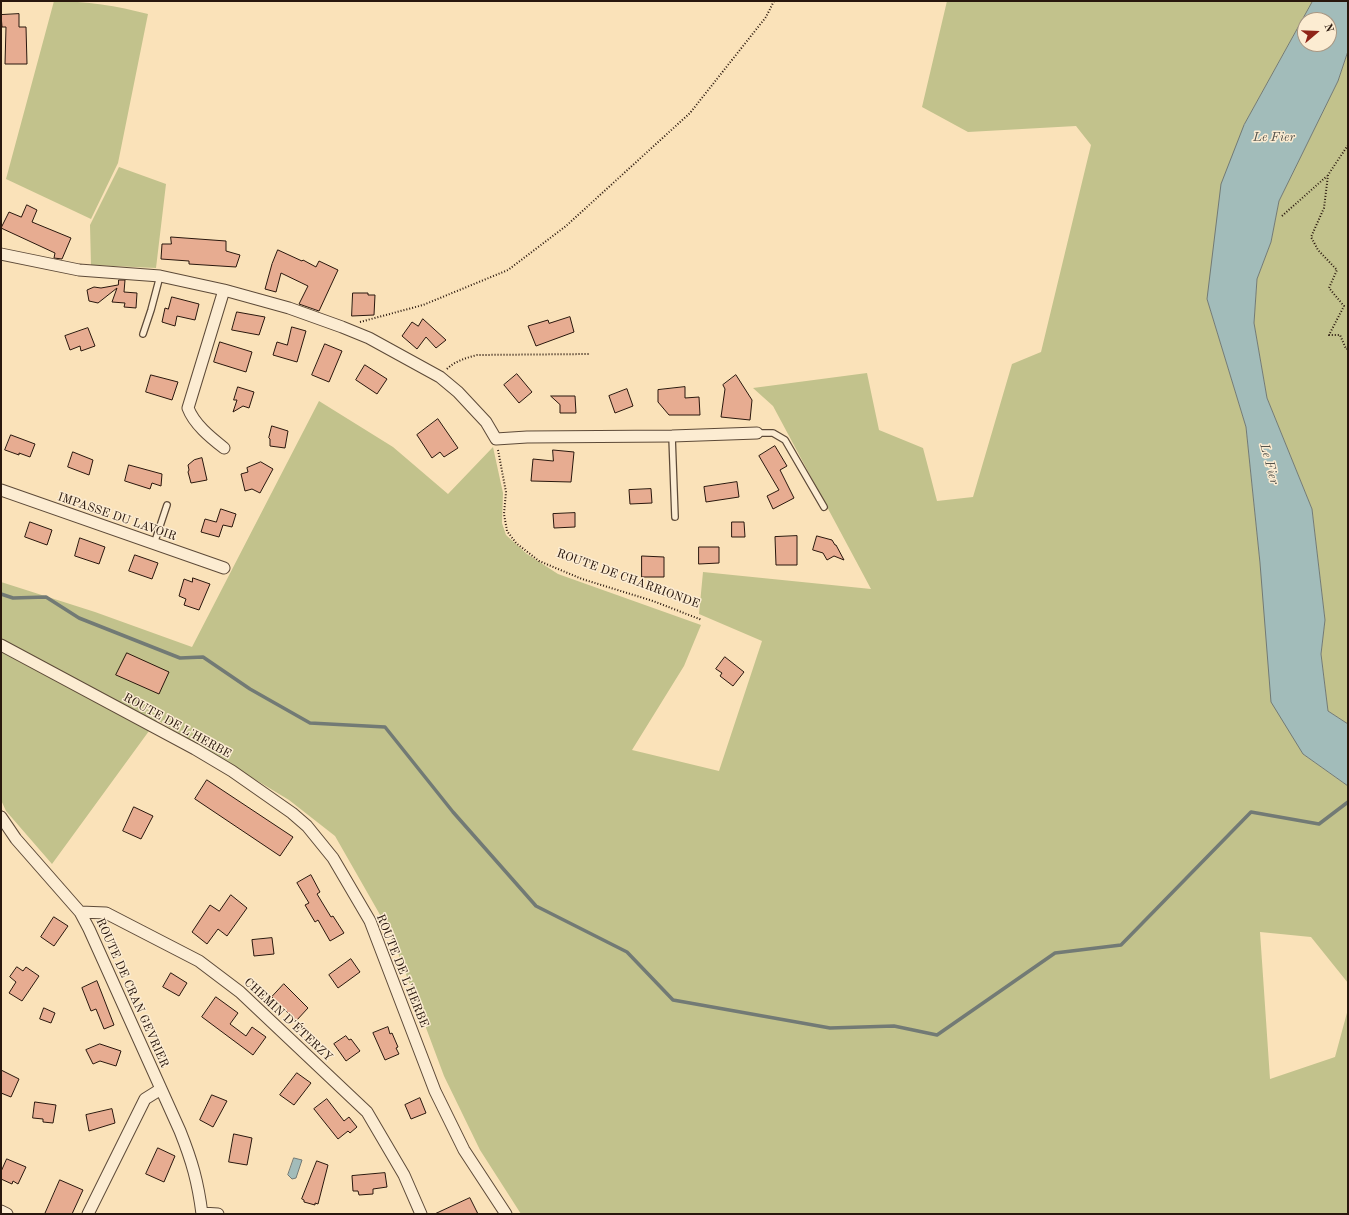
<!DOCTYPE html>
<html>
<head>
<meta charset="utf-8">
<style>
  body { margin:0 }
  #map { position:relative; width:1349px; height:1215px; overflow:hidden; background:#fae2b9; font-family:"Old Standard TT",serif }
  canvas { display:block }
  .frame { position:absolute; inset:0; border:2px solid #29170d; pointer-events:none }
  .north { position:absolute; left:1297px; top:12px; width:40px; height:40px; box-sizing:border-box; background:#fcecd2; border:1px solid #a89783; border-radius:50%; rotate:71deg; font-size:11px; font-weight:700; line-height:16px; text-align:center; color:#29170d }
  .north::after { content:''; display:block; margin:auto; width:14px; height:18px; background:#8f2418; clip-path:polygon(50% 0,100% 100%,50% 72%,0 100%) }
</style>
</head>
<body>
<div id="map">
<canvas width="1349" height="1215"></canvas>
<div class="frame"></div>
<div class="north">N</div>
</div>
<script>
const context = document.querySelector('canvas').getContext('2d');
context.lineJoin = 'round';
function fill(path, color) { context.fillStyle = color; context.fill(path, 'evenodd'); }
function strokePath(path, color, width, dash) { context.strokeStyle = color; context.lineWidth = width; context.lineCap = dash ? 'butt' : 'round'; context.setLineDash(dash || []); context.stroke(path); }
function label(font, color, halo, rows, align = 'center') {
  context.font = font + ' "Old Standard TT",serif'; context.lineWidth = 3; context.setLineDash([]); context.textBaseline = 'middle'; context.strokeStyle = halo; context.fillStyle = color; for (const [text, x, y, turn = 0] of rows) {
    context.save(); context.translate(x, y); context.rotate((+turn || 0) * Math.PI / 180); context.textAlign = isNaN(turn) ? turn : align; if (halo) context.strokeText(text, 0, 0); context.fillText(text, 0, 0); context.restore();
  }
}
fill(new Path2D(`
  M 54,1 C 86,1 117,6 148,14 L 118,163 L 91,219 L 6,179 Z
  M 947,1 L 1313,1 L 1244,125 L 1207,299 L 1246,427 L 1260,563 L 1303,754 L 1348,786 L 1348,983 L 1311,937 L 1260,932 L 1270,1079 L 1335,1057 L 1348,1009 L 1348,1214 L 521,1214 L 480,1150 L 444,1076 L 391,934 L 335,836 L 289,800 L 157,720 L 52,864 L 6,811 L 1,800 L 1,582 L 95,612 L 192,647 L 319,401 L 393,447 L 448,494 L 493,447 L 503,493 L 502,523 L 506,535 L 527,554 L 558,574 L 701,625 L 684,666 L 632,750 L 719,771 L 762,641 L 699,614 L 703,572 L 871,589 L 773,406 L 753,388 L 867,373 L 879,430 L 923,448 L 937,501 L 973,497 L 1012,364 L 1041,352 L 1091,145 L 1076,126 L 968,132 L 922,107 Z
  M 1348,51 L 1348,724 L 1328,711 L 1321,654 L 1325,620 L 1312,509 L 1267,398 L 1254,323 L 1257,279 L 1271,242 L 1279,201 L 1338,81 Z
  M 119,167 L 166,184 L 156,268 L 91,265 L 90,225 Z`), '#c2c28c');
const water = new Path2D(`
  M 1313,1 L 1348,1 L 1348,51 L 1338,81 L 1279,201 L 1271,242 L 1257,279 L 1254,323 L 1267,398 L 1312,509 L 1325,620 L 1321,654 L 1328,711 L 1348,724 L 1348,786 L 1303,754 L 1271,702 L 1260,563 L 1246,427 L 1207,299 L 1221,184 L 1244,125 ZM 1305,20 L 1329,20 L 1329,44 L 1305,44 Z
  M 294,1158 L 302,1160 L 296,1178 L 292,1179 L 288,1175 Z`);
fill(water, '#a2bcba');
strokePath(water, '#727a75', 1);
strokePath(new Path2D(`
  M 1,594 L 13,598 L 46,597 L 79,618 L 180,658 L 203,657 L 250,689 L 310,723 L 385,727 L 453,812 L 536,906 L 627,952 L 673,1000 L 830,1028 L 894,1026 L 937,1035 L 1055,953 L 1121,945 L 1251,812 L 1319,824 L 1348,802`), '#727a75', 3.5);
const building = new Path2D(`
  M 19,14 L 19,27 L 26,27 L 27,64 L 5,64 L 6,27 L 2,27 L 1,15 Z
  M 27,205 L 37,210 L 32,222 L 71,238 L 62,259 L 54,258 L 55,253 L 1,228 L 9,212 L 21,217 Z
  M 171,237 L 226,241 L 226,251 L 240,255 L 236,267 L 189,264 L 189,261 L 161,259 L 162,244 L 171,244 Z
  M 278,250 L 302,261 L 303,260 L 316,267 L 319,261 L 338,270 L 319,311 L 299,304 L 308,286 L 281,273 L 276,292 L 265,289 L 272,264 Z
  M 119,280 L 125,280 L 124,292 L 137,293 L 136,308 L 124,307 L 125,303 L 112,302 L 117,288 L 98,303 L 89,301 L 87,290 L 94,287 L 101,288 L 118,285 Z
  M 353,293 L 368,293 L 368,295 L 375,295 L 374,315 L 352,316 Z
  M 172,297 L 199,304 L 195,320 L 177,316 L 175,326 L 162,322 L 165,308 L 168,309 Z
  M 237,312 L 265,317 L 259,335 L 232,330 Z
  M 570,317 L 574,332 L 536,346 L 528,326 L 548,320 L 549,323 Z
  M 423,319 L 446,340 L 436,348 L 426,337 L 417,349 L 402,336 L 412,322 L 418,326 Z
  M 292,327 L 306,331 L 297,362 L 273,355 L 277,342 L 287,345 Z
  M 88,328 L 95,346 L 81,351 L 80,346 L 70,350 L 65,336 Z
  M 220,342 L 252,352 L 246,372 L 214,362 Z
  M 325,344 L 342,351 L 329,382 L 312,375 Z
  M 365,365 L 387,379 L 377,394 L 356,380 Z
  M 517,374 L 532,392 L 519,403 L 504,385 Z
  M 151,375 L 178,382 L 172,400 L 146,392 Z
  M 736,375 L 752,400 L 750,420 L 721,417 L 725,389 L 723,385 Z
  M 238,387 L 254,392 L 249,408 L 243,406 L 233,412 L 237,400 L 234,400 Z
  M 685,387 L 685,398 L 699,397 L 700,415 L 669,415 L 658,402 L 658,390 Z
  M 627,389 L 633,406 L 615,413 L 609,396 Z
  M 551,396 L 575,396 L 576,413 L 560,413 L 560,405 Z
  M 438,419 L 458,448 L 444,457 L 440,452 L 432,458 L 417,435 Z
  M 272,426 L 288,431 L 285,448 L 270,446 L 270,439 L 269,438 Z
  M 11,435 L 35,444 L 30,457 L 19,453 L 19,455 L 5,450 Z
  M 775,446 L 787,466 L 780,470 L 794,498 L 773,509 L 767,496 L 779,490 L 759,456 Z
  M 553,450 L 574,452 L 571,482 L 531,481 L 533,459 L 553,461 Z
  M 73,452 L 93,460 L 89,475 L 68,467 Z
  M 202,458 L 207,480 L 191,483 L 188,472 L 189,470 L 188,465 L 194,460 Z
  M 261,462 L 273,469 L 260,493 L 252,489 L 245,491 L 241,474 L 248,472 L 247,468 Z
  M 129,465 L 162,474 L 161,486 L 152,483 L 150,489 L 125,481 Z
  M 737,482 L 739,497 L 706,502 L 704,487 Z
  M 651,489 L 652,503 L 630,504 L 629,490 Z
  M 221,509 L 236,514 L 232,527 L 223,525 L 219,537 L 201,532 L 205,519 L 216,522 Z
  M 575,513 L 575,527 L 554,528 L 553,514 Z
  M 30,522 L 52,530 L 47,545 L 25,537 Z
  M 732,522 L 744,522 L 745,537 L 732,537 Z
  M 797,536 L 797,565 L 776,565 L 775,537 Z
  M 817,536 L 832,540 L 835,545 L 836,545 L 844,560 L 834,556 L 827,560 L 823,553 L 813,550 Z
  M 80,538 L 105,547 L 99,564 L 75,556 Z
  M 699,547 L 719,547 L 719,563 L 699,564 Z
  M 135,555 L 158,563 L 152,579 L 129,571 Z
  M 642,556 L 664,557 L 664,577 L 642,577 Z
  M 193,578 L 210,584 L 199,610 L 184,605 L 186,599 L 179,596 L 184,579 L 192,582 Z
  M 127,653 L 169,672 L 159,694 L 116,675 Z
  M 725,657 L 744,672 L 733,686 L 720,676 L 722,673 L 716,669 Z
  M 207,780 L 293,837 L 280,856 L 195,799 Z
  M 134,807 L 153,816 L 141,839 L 123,831 Z
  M 311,875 L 320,892 L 317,894 L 331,917 L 333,916 L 344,933 L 330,941 L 318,920 L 315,922 L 305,905 L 309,903 L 297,883 Z
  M 231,895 L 247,908 L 227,936 L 218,929 L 207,944 L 192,932 L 210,905 L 219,911 Z
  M 54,917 L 68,926 L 54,946 L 41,937 Z
  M 272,938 L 274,954 L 254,956 L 252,940 Z
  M 351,959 L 360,972 L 338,988 L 329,975 Z
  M 17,967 L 23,971 L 26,967 L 39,976 L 22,1001 L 9,993 L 16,982 L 10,977 Z
  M 171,973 L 187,983 L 179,996 L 163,987 Z
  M 97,981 L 114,1025 L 104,1029 L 96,1009 L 91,1011 L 82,988 Z
  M 284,984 L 308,1008 L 296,1021 L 272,997 Z
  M 216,997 L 238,1013 L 230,1024 L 246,1036 L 252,1027 L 266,1037 L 253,1055 L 202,1017 Z
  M 44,1008 L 55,1013 L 51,1023 L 40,1019 Z
  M 388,1027 L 390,1034 L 392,1033 L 398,1047 L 396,1048 L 399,1054 L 385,1060 L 373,1033 Z
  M 346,1036 L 349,1040 L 351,1039 L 360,1051 L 346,1061 L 334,1044 Z
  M 100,1044 L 121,1051 L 116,1066 L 100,1061 L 93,1064 L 86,1050 Z
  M 1,1070 L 19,1079 L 11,1097 L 1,1093 Z
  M 297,1073 L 311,1083 L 294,1105 L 280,1095 Z
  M 212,1095 L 227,1101 L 213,1127 L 200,1120 Z
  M 420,1098 L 426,1113 L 411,1119 L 405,1105 Z
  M 327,1099 L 344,1121 L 349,1117 L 357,1127 L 350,1133 L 348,1131 L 338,1139 L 314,1109 Z
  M 35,1102 L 56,1105 L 53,1123 L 43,1122 L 43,1119 L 33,1118 Z
  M 112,1109 L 115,1123 L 89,1131 L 86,1115 Z
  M 234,1134 L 252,1138 L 247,1165 L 229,1162 Z
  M 158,1148 L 175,1156 L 164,1182 L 146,1174 Z
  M 7,1159 L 26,1167 L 18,1184 L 13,1181 L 12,1184 L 1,1179 L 1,1172 Z
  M 317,1161 L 328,1165 L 318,1204 L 315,1203 L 315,1205 L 304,1202 L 304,1200 L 302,1199 Z
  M 385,1173 L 387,1187 L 373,1189 L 373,1194 L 359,1195 L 358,1191 L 353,1191 L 352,1176 Z
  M 60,1180 L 83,1190 L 72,1214 L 45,1214 Z
  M 470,1198 L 478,1214 L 435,1214 Z`);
fill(building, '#e7ac91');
strokePath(building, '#29170d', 1);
const lane = new Path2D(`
  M 143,334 L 151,310 L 160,276
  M 757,433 L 773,433 L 785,440 L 824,507
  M 672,436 L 675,517
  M 154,544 L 167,505`);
const street = new Path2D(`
  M 1,254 L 79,270 L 160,276 L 224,290 L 289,308 L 342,327 L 369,338 L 440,377 L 458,392 L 486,422 L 496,439 L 527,437 L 672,436 L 757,433
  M 224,448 C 210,437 194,424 188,408 L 224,290
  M 1,490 L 224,568
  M 1,645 L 195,749 L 232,771 L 292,813 L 307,826 L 333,858 L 370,921 L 435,1091 L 464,1150 L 506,1214
  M 1,817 L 16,839 L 80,912 L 89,929 L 180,1131 C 192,1161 198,1182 202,1214
  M 80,912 L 106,913 L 199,961 L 240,992 L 367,1112 L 404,1175 L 421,1214
  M 1,1211 L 7,1214
  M 202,1213 L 218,1214
  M 88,1214 L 145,1099 L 161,1089`);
strokePath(lane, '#5d4a38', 8);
strokePath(street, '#5d4a38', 13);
strokePath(new Path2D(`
  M 1348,145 L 1328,175 L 1324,208 L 1311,237 L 1318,250 L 1337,270 L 1329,288 L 1344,306 L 1329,335 L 1340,335 L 1346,349 L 1348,349
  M 1282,216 L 1327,176
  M 360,322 L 423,305 L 508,270 L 566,226 L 690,113 L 766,17 L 774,1
  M 447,369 C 455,361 466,358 477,355 L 590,354
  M 498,450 L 506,492 L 504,514 L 507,531 L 516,543 L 539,561 L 582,579 L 653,601 L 702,620`), '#29170d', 2, [1, 2]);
strokePath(lane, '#fcecd2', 5.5);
strokePath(street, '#fcecd2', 11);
label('12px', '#29170d', '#fcecd2', [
  ["IMPASSE DU LAVOIR",117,517,19],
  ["ROUTE DE CHARRIONDE",628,579,20],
  ["ROUTE DE L'HERBE",177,726,29],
  ["ROUTE DE L'HERBE",402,971,68],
  ["ROUTE DE CRAN GEVRIER",132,993,66],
  ["CHEMIN D'ÉTERZY",288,1020,43]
]);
label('italic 13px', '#53514a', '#fcecd2', [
  ["Le Fier",1274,138],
  ["Le Fier",1269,464,75]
]);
</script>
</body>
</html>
